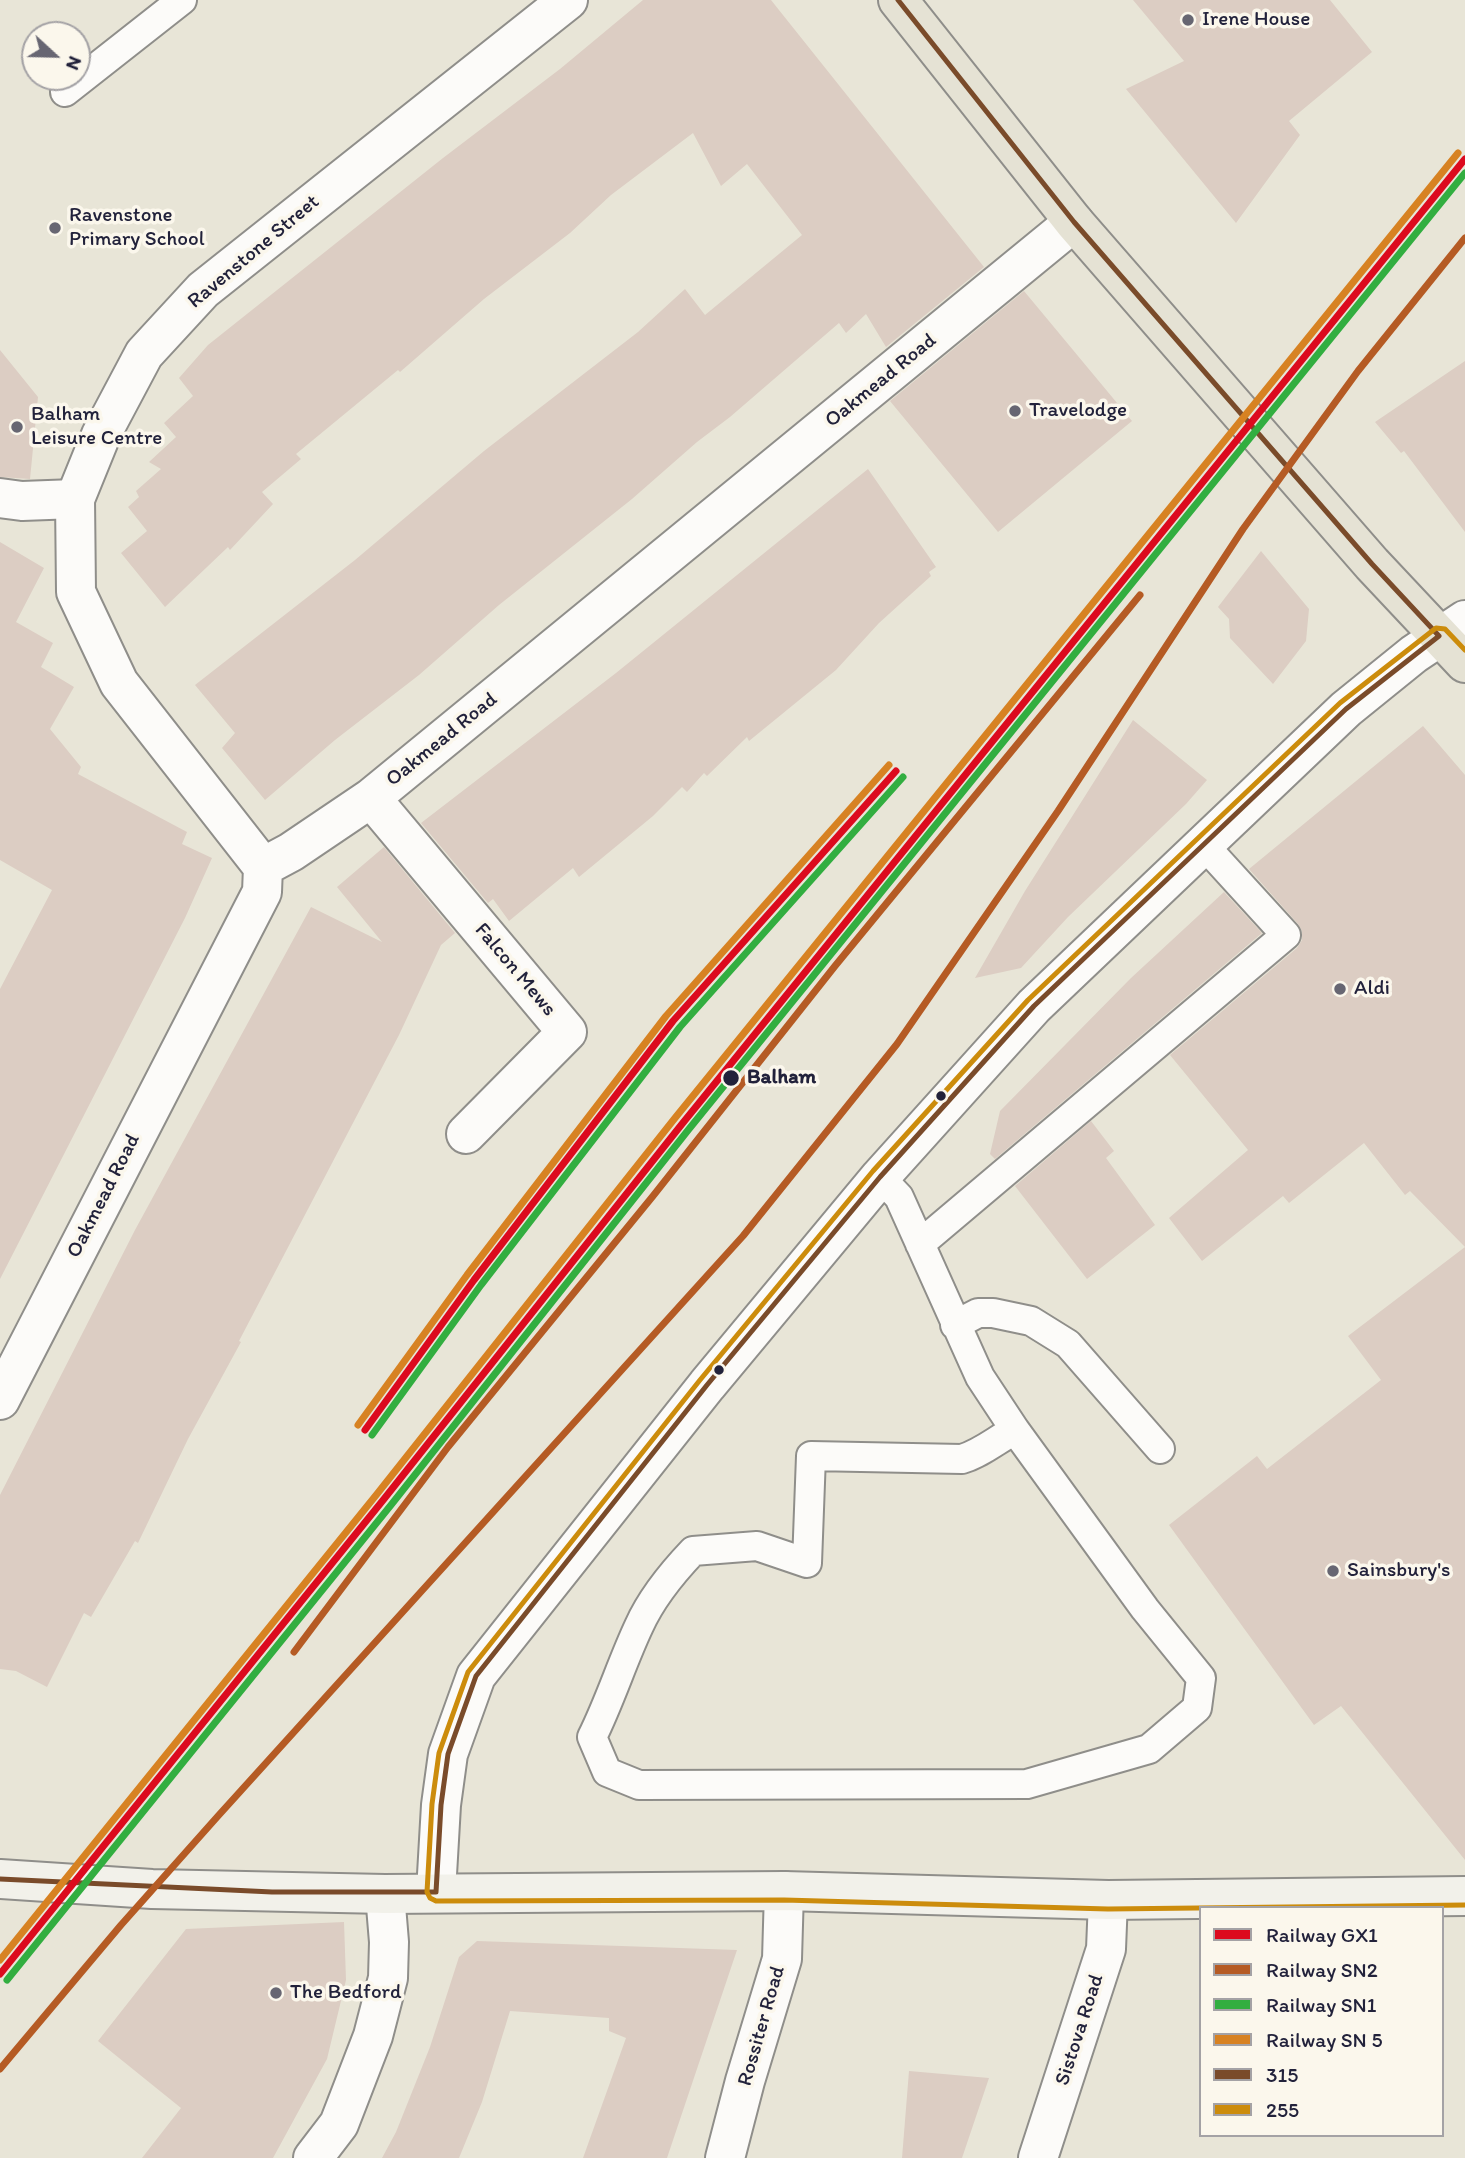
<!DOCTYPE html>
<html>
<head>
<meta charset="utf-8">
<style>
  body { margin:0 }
  #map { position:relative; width:1465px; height:2158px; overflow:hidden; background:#e8e5d7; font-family:Itim,sans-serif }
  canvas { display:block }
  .legend { position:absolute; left:1199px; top:1906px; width:245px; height:231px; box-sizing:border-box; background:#fbf7ec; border:2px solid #a4a2a5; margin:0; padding:9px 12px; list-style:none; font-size:21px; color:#22223b }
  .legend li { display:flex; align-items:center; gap:14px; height:35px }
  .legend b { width:35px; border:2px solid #a4a2a5 }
  .north { position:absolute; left:21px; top:21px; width:70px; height:70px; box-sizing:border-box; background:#fbf7ec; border:2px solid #a4a2a5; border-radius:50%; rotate:112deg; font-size:19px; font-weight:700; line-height:28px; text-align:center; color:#22223b }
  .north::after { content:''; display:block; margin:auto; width:24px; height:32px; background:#676672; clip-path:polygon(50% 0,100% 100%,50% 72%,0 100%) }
</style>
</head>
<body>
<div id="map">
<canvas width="1465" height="2158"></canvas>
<ul class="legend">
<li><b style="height:9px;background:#dc0a1e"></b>Railway GX1</li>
<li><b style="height:9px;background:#b55b24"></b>Railway SN2</li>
<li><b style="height:9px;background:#32ae40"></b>Railway SN1</li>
<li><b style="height:9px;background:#d78222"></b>Railway SN 5</li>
<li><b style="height:9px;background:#7a4b2a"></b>315</li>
<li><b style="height:9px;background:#cc8c0c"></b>255</li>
</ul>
<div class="north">N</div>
</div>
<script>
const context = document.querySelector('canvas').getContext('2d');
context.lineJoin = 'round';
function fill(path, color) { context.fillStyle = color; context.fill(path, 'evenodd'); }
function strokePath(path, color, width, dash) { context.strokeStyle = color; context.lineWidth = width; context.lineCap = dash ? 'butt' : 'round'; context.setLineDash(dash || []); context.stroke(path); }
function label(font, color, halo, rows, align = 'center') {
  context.font = font + ' Itim,sans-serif'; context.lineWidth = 7; context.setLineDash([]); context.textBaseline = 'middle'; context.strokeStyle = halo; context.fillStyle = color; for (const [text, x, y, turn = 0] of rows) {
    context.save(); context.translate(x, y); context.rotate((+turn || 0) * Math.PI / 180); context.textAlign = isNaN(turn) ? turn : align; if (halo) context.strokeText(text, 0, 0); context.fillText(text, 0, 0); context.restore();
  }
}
fill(new Path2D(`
  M 643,0 L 771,0 L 984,267 L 886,347 L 866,314 L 846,333 L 839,323 L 730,417 L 697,442 L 632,499 L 499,605 L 419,675 L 335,740 L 265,800 L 222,748 L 235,733 L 195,685 L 355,560 L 484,451 L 638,332 L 685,289 L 705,315 L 802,235 L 747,164 L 721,186 L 693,133 L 611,195 L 570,233 L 484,299 L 400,372 L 398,370 L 296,454 L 301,459 L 262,492 L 273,504 L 230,550 L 228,547 L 165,607 L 121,553 L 147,531 L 128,507 L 139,497 L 136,491 L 161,469 L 149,462 L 176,437 L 164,423 L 193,396 L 179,378 L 208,345 L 443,158 L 560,69 Z
  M 1133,0 L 1330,0 L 1372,52 L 1289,121 L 1300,135 L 1236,223 L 1126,89 L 1184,61 Z
  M 1024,291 L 1132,421 L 998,532 L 890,401 Z
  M 0,350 L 38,397 L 30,479 L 0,477 Z
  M 1465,361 L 1465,532 L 1404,451 L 1401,453 L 1375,422 Z
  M 868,469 L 936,567 L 929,572 L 931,576 L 879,623 L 836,670 L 749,741 L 747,737 L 707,776 L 704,773 L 687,792 L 682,787 L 653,816 L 579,877 L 573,868 L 509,921 L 493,899 L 488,903 L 421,823 L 616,673 Z
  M 0,542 L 44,568 L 16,622 L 53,643 L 41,667 L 74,687 L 50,729 L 81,767 L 78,774 L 187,832 L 182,844 L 212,858 L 185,918 L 0,1279 L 0,989 L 52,890 L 0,860 Z
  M 1261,551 L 1309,609 L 1306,641 L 1273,684 L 1230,638 L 1229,619 L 1218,607 Z
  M 1133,720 L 1207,780 L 1186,804 L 1068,917 L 1021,968 L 975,978 L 1025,891 Z
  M 1423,726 L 1465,775 L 1465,1860 L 1341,1706 L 1314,1725 L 1169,1525 L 1257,1456 L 1267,1469 L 1381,1380 L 1348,1336 L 1465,1247 L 1410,1191 L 1405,1195 L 1364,1143 L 1289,1203 L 1283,1196 L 1202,1261 L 1169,1218 L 1248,1150 L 1170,1055 L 1297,948 L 1302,940 L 1302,931 L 1298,924 L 1249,869 Z
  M 384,847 L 455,933 L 441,945 L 399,1035 L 239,1341 L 241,1342 L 188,1439 L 138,1543 L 135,1541 L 91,1617 L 84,1613 L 47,1687 L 16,1671 L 0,1669 L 0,1495 L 135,1230 L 311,907 L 382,942 L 337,887 Z
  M 1224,892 L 1262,933 L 995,1159 L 990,1154 L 1000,1111 L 1131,978 Z
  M 1091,1121 L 1114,1151 L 1106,1158 L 1155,1225 L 1087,1279 L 1015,1186 Z
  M 344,1922 L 346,1980 L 327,2059 L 273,2158 L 142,2158 L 181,2108 L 98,2041 L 186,1929 Z
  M 477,1941 L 737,1950 L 667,2158 L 583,2158 L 626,2038 L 609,2031 L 609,2018 L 510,2011 L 482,2102 L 459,2158 L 382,2158 L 396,2132 L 430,2047 L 459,1957 Z
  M 909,2071 L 989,2078 L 962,2158 L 902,2158 Z`), '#dccdc3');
const service = new Path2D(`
  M 65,92 L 182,0
  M 880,1177 L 899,1197 L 980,1377 L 1015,1430 L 1145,1609 L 1201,1678 L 1197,1708 L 1149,1749 L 1027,1784 L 639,1785 L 607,1772 L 592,1737 C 610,1701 622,1662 639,1626 C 652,1597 672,1573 693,1551 L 757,1546 L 807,1563 L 811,1456 L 962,1459 C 982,1453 996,1440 1015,1430
  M 920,1244 L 1286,935 L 1203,844
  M 955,1325 L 978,1313 L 993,1313 L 1031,1321 L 1068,1344 L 1160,1449`);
const pedestrian = new Path2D(`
  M 0,498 L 22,501 L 75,499`);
const minor = new Path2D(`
  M 371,798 L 567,1032 L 466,1134
  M 263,867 L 119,683 L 76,592 L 75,499 L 101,435 L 144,354 L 203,290 L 568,0
  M 263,867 L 291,852 L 371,798 L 1074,222
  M 0,1400 L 262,892 L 263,867
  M 436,1892 L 441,1805 L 448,1754 L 476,1676 L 707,1385 L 880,1177 L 1034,1006 L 1346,709 L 1414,654 L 1465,620
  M 725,2158 L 745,2081 L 782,1959 L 784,1891
  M 1038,2158 L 1106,1949 L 1108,1900`);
const tertiary = new Path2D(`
  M 313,2158 L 339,2124 L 373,2036 L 388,1978 L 389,1942 L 385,1894`);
const secondary = new Path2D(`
  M 0,1879 L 152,1889 L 385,1894 L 784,1891 L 1108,1900 L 1465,1896`);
const trunk = new Path2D(`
  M 898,0 L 1074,222 L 1372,564 L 1465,663`);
strokePath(service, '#8f8e8a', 32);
strokePath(pedestrian, '#8f8e8a', 42);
strokePath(minor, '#8f8e8a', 42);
strokePath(tertiary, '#8f8e8a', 42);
strokePath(secondary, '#8f8e8a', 42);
strokePath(trunk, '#8f8e8a', 42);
strokePath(service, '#fcfbf9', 28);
strokePath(pedestrian, '#fcfbf9', 38);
strokePath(minor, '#fcfbf9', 38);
strokePath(tertiary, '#fcfbf9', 38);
strokePath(secondary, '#f2f1ea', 38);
strokePath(trunk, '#e5e2d4', 38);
strokePath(new Path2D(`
  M 898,0 L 1074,222 L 1372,564 L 1439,636
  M 0,1879 L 272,1892 L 436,1892
  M 436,1892 L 441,1805 L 448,1754 L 476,1676 L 707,1385 L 880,1177 L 1034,1006 L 1346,709 L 1439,636`), '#7a4b2a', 5);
strokePath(new Path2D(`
  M 1465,650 L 1445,629 L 1436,628 L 1340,703 L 1028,1000 L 873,1171 L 700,1380 L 468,1672 L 439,1753 L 432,1804 L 427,1892 L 430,1898 L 436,1901 L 784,1900 L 1108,1909 L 1465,1905`), '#cc8c0c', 5);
strokePath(new Path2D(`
  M 365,1430 L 474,1280 L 673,1021 L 896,771
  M 0,1974 L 384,1499 L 682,1124 L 1465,159`), '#dc0a1e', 7);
strokePath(new Path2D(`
  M 294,1652 L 448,1447 L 653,1196 L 835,966 L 1140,595
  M 0,2069 L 121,1925 L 218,1816 L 743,1236 L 897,1044 L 1058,811 L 1243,529 L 1358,371 L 1465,238`), '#b55b24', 7);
strokePath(new Path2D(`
  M 372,1435 L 481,1285 L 680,1027 L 903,777
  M 7,1980 L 391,1505 L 689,1129 L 1465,173`), '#32ae40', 7);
strokePath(new Path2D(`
  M 358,1425 L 467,1275 L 666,1016 L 889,765
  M 0,1960 L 377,1494 L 675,1118 L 1458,153`), '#d78222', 7);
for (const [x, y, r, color] of [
  [1188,20,7,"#676672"],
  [55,228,7,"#676672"],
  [1015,411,7,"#676672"],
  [17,427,7,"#676672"],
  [1340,989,7,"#676672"],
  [731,1078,9,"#22223b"],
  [941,1096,6,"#22223b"],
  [719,1370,6,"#22223b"],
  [1333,1571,7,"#676672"],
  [276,1993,7,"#676672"]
]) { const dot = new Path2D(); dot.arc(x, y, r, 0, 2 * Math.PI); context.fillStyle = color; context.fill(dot); strokePath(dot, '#fbf7ec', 2.5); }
label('21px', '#22223b', '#fbf7ec', [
  ["Irene House",1202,20],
  ["Ravenstone",69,216],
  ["Primary School",69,240],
  ["Travelodge",1029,411],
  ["Balham",31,415],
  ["Leisure Centre",31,439],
  ["Aldi",1354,989],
  ["Sainsbury's",1347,1571],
  ["The Bedford",290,1993]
], 'left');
label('21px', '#22223b', '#fbf7ec', [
  ["Ravenstone Street",254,252,-40],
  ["Oakmead Road",881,381,-39],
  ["Oakmead Road",442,740,-39],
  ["Falcon Mews",515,970,50],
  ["Oakmead Road",104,1196,-63],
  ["Rossiter Road",762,2026,-74],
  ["Sistova Road",1080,2030,-72]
]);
label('bold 21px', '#22223b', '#fbf7ec', [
  ["Balham",747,1078]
], 'left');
</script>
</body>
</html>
